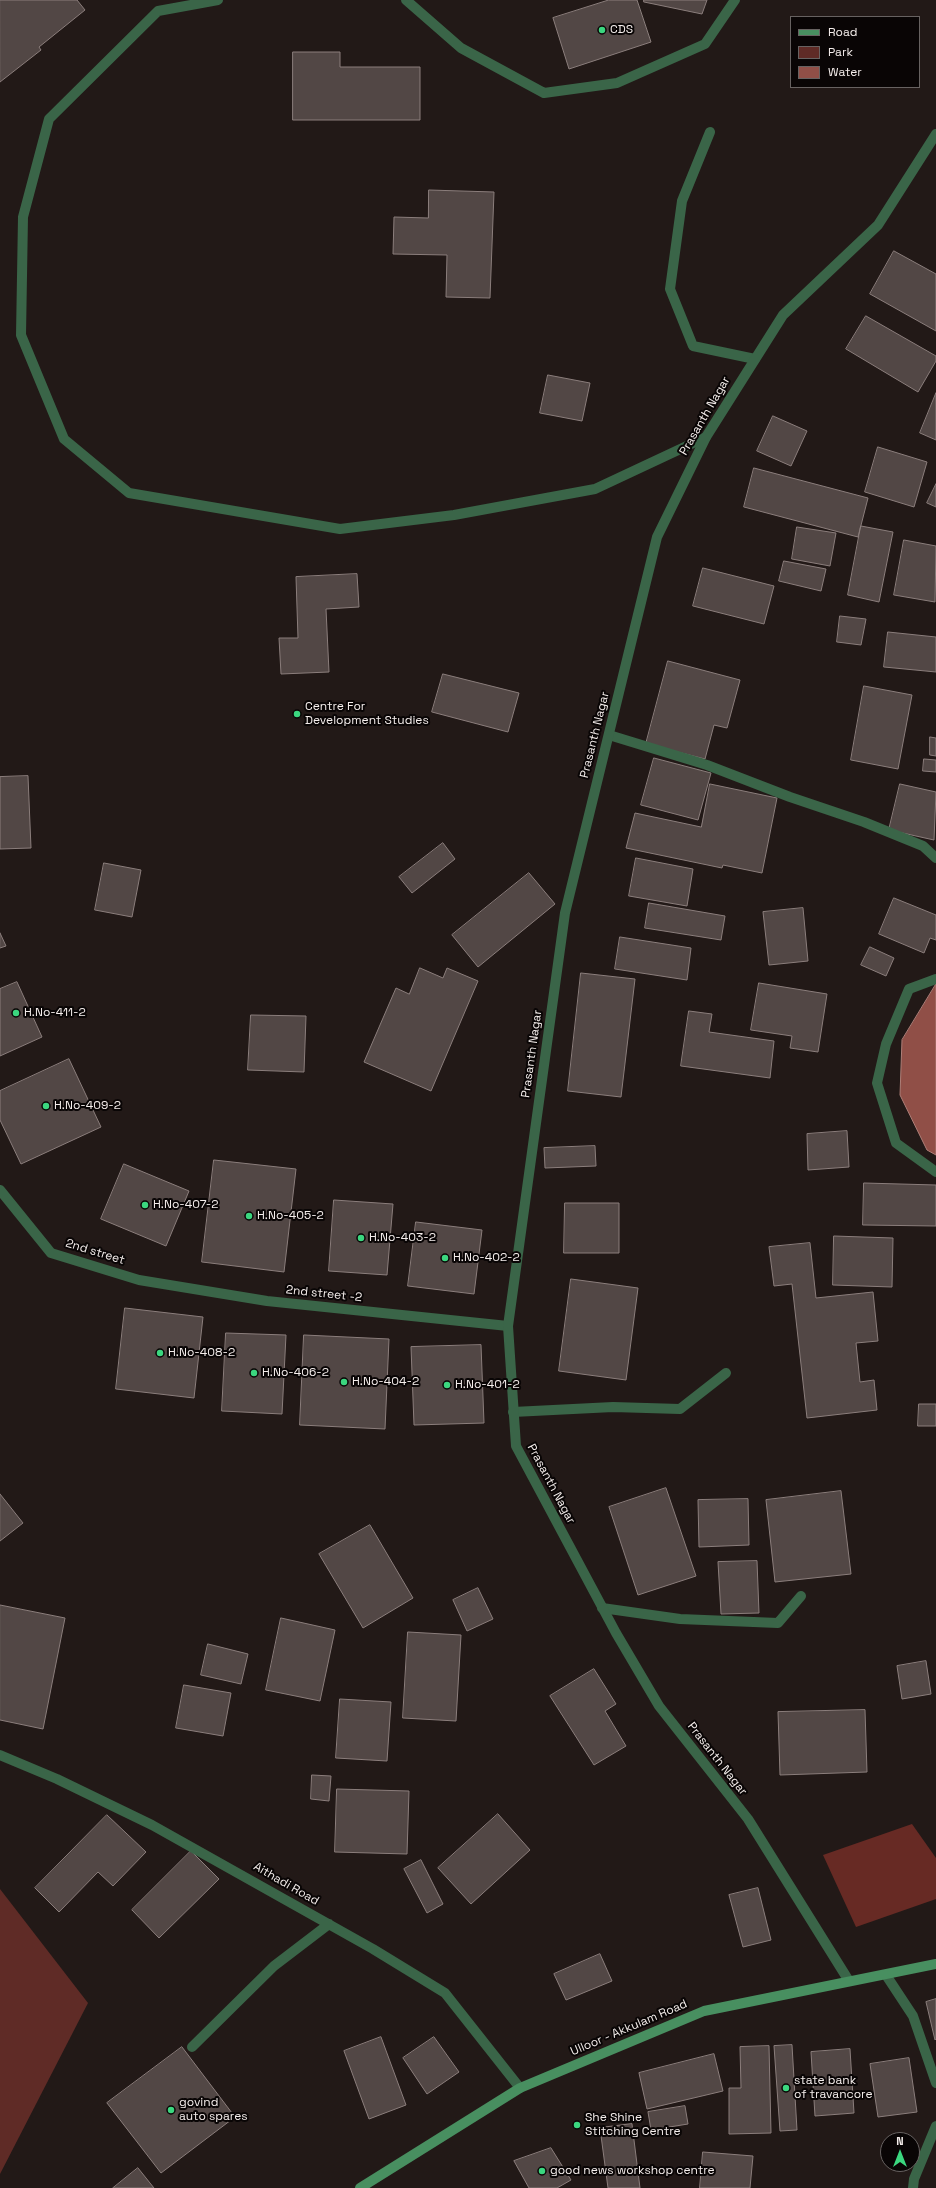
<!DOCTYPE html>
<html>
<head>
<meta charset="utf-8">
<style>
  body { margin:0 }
  #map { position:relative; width:936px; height:2188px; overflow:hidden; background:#221917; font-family:"Space Grotesk",sans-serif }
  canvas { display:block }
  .legend { position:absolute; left:790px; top:16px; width:130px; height:72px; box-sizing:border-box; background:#090505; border:1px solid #676261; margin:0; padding:5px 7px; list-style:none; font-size:12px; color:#f5eeec }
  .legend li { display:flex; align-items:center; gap:8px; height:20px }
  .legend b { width:20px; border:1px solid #676261 }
  .north { position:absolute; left:880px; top:2132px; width:40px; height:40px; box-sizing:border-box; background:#090505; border:1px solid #676261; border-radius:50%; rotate:0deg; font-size:11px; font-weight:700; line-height:16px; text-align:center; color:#f5eeec }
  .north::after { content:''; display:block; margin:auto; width:14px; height:18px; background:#3bd77f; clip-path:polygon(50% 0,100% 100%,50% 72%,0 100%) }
</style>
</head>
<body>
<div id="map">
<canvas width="936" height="2188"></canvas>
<ul class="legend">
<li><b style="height:5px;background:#488f60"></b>Road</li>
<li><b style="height:11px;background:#5f2b26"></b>Park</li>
<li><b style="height:11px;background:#904f47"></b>Water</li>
</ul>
<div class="north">N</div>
</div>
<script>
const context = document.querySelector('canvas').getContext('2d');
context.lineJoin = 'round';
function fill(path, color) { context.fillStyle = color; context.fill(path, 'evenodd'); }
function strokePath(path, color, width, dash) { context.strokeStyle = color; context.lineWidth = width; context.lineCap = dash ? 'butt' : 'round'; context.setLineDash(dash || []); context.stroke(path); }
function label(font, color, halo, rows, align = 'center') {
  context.font = font + ' "Space Grotesk",sans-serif'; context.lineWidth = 4; context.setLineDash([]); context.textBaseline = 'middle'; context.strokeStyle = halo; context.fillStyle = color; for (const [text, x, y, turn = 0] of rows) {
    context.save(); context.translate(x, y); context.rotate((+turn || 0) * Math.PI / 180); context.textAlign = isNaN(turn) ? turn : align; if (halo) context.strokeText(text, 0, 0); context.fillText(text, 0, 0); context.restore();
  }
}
fill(new Path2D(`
  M 0,1889 L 88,2003 L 0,2174 Z`), '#5f2b26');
fill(new Path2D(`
  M 912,1824 L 936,1858 L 936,1899 L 856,1927 L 823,1855 Z`), '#672a24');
const water = new Path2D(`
  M 936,984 L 936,1155 L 927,1150 L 900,1095 L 902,1040 Z`);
fill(water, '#904f47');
strokePath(water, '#ae7f78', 1);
const building = new Path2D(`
  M 0,0 L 77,0 L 85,10 L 39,47 L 41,50 L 0,82 Z
  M 609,0 L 637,0 L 651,42 L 569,69 L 553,18 Z
  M 644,0 L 707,0 L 702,14 L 644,2 Z
  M 293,52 L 340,52 L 340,67 L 420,67 L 420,120 L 293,120 Z
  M 429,190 L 494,192 L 490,298 L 446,297 L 447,255 L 393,254 L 394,217 L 428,218 Z
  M 894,251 L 936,274 L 936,331 L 870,294 Z
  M 866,316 L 936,356 L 936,361 L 918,392 L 846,349 Z
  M 548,375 L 590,383 L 582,421 L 540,413 Z
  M 936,393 L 936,440 L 920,433 Z
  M 773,416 L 807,431 L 791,466 L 757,451 Z
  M 878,447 L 927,462 L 914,507 L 865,492 Z
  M 754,468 L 868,498 L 858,537 L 744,507 Z
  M 936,484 L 936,507 L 927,503 Z
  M 861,526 L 893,532 L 879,602 L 848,595 Z
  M 797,527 L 836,533 L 830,566 L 792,559 Z
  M 904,540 L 936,546 L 935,602 L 894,595 Z
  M 784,561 L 826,569 L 821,591 L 779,581 Z
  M 703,568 L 774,586 L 764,624 L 693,606 Z
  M 357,574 L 359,607 L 326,609 L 329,672 L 281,674 L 279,638 L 298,638 L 296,577 Z
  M 840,616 L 866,619 L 861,645 L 837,642 Z
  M 888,632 L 936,637 L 936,672 L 884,667 Z
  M 668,661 L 740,680 L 727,728 L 714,725 L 705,759 L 646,744 Z
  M 443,674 L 519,693 L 508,732 L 432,712 Z
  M 864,686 L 912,695 L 898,769 L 851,760 Z
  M 930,737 L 936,738 L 936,756 L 930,755 Z
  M 654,758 L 711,773 L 698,820 L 641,805 Z
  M 924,759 L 936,760 L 936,772 L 923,771 Z
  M 28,776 L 31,848 L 0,849 L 0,777 Z
  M 710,784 L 777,798 L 762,873 L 723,865 L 722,868 L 626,848 L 635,813 L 701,827 Z
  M 900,784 L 936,792 L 934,840 L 889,830 Z
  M 443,843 L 455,859 L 412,893 L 399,877 Z
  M 636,858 L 693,869 L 687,906 L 629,896 Z
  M 104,863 L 141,870 L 132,917 L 95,910 Z
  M 529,873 L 555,904 L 478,967 L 452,935 Z
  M 894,898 L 936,915 L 936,940 L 930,938 L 924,953 L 879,934 Z
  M 649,903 L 725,916 L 721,940 L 645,928 Z
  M 803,908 L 808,961 L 769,965 L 763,912 Z
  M 0,933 L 6,946 L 0,948 Z
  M 620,937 L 691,948 L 687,980 L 615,969 Z
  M 870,947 L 894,958 L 886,976 L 861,965 Z
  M 420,968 L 443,978 L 447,968 L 478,981 L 431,1091 L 364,1062 L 396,988 L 409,994 Z
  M 581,973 L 635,979 L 621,1097 L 568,1091 Z
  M 17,982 L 42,1037 L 0,1056 L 0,989 Z
  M 759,983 L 827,994 L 818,1052 L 790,1048 L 792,1036 L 751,1030 Z
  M 689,1011 L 712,1014 L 709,1032 L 774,1041 L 770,1078 L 681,1066 Z
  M 251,1015 L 306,1016 L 304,1072 L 248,1070 Z
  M 69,1059 L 101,1127 L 21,1164 L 0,1120 L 0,1091 Z
  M 847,1131 L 849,1167 L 808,1170 L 807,1134 Z
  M 595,1146 L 596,1166 L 545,1168 L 544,1148 Z
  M 214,1160 L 296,1169 L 284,1272 L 202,1262 Z
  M 124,1164 L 189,1191 L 166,1246 L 101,1219 Z
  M 864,1183 L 936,1185 L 936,1226 L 863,1225 Z
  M 334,1200 L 393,1204 L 387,1275 L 329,1271 Z
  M 565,1203 L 619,1203 L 619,1253 L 564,1253 Z
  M 416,1222 L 482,1230 L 474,1294 L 408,1286 Z
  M 834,1236 L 893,1238 L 892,1287 L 833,1285 Z
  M 810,1243 L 816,1298 L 873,1292 L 878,1341 L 856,1343 L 860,1382 L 874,1380 L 877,1410 L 807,1418 L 792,1284 L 774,1286 L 769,1247 Z
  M 571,1279 L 638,1288 L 626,1380 L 559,1371 Z
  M 125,1308 L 203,1317 L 194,1398 L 116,1389 Z
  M 226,1333 L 286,1335 L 282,1414 L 222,1411 Z
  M 304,1335 L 389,1339 L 385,1429 L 300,1425 Z
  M 481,1345 L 484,1423 L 414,1425 L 411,1347 Z
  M 919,1404 L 936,1404 L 936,1426 L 918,1426 Z
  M 666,1488 L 696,1576 L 638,1595 L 609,1507 Z
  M 841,1491 L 851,1574 L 775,1582 L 766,1500 Z
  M 0,1494 L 23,1523 L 0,1541 Z
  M 748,1499 L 749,1545 L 699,1547 L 698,1500 Z
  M 370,1525 L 413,1598 L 363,1628 L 319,1554 Z
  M 757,1561 L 759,1613 L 721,1614 L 718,1562 Z
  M 478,1588 L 493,1619 L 467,1631 L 453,1600 Z
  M 0,1605 L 65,1618 L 43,1729 L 0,1720 Z
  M 281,1618 L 335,1630 L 320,1701 L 266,1690 Z
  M 408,1632 L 461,1635 L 456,1721 L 403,1718 Z
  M 208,1644 L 248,1654 L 241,1684 L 201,1675 Z
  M 926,1661 L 931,1694 L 902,1699 L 897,1666 Z
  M 594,1669 L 616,1704 L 605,1711 L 626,1746 L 594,1765 L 550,1696 Z
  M 184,1685 L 231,1693 L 223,1736 L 176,1728 Z
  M 340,1699 L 391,1702 L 387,1761 L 336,1758 Z
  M 865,1710 L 867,1772 L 780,1775 L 778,1712 Z
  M 312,1775 L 331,1776 L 329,1801 L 311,1799 Z
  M 337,1789 L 409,1791 L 407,1854 L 335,1852 Z
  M 498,1814 L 530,1850 L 471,1904 L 438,1868 Z
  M 107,1815 L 146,1852 L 113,1886 L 98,1872 L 59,1912 L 35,1888 Z
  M 191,1851 L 219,1879 L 159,1938 L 132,1910 Z
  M 421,1860 L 443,1904 L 427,1913 L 404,1869 Z
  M 758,1888 L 771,1940 L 743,1947 L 729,1895 Z
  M 600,1954 L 612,1981 L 566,2000 L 554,1974 Z
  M 936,1999 L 936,2039 L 935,2040 L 926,2002 Z
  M 381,2037 L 406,2105 L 369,2119 L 344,2051 Z
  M 434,2037 L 459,2072 L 427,2094 L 403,2058 Z
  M 792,2045 L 797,2130 L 780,2131 L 774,2046 Z
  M 769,2046 L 771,2133 L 729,2134 L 729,2088 L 741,2088 L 740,2047 Z
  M 182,2047 L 235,2117 L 161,2173 L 107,2103 Z
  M 850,2049 L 854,2113 L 815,2116 L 811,2052 Z
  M 714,2054 L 723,2091 L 647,2109 L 639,2073 Z
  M 909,2058 L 917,2112 L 878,2117 L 870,2064 Z
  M 685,2106 L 688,2124 L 651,2130 L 648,2112 Z
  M 632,2124 L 640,2188 L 608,2188 L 600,2128 Z
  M 551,2148 L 571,2180 L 557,2188 L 529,2188 L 514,2161 Z
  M 703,2152 L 753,2156 L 750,2188 L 700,2188 Z
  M 138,2168 L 154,2188 L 113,2188 Z`);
fill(building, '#524745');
strokePath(building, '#8b7e7c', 1);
strokePath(new Path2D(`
  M 218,0 L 158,11 L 49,119 L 23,217 L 21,335 L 64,439 L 129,493 L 340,529 L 454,515 L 595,489 L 706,437
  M 406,0 L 461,48 L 544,93 L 617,83 L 705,44 L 735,0
  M 710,132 L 682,201 L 670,289 L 693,346 L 755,359`), '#3a6548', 10);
strokePath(new Path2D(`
  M 609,735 L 707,765 L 790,797 L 864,822 L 923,846 L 936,858
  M 936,979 L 909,989 L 886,1044 L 877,1083 L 896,1143 L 936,1172
  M 0,1190 L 51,1253 L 139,1280 L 267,1301 L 508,1326
  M 513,1412 L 613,1407 L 680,1409 L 726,1373
  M 602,1608 L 680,1619 L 778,1623 L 801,1596
  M 0,1755 L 57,1779 L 152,1825 L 373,1949 L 445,1993 L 520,2088
  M 886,1975 L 913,2016 L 936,2083
  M 192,2047 L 274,1966 L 329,1924
  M 913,2188 L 914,2179 L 936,2126`), '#3a6548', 10);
strokePath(new Path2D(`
  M 849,1981 L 748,1819 L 659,1706 L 616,1633 L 516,1446 L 508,1326 L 565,913 L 657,537 L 706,437 L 783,315 L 878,225 L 936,134`), '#3a6548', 10);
strokePath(new Path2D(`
  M 360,2188 L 520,2088 L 704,2011 L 936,1964`), '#488f60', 10);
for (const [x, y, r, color] of [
  [602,30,4,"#3bd77f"],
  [297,714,4,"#3bd77f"],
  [16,1013,4,"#3bd77f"],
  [46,1106,4,"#3bd77f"],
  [145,1205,4,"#3bd77f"],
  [249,1216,4,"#3bd77f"],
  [361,1238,4,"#3bd77f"],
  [445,1258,4,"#3bd77f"],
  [160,1353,4,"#3bd77f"],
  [254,1373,4,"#3bd77f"],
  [344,1382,4,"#3bd77f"],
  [447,1385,4,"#3bd77f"],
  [786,2088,4,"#3bd77f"],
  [171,2110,4,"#3bd77f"],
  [577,2125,4,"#3bd77f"],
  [542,2171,4,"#3bd77f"]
]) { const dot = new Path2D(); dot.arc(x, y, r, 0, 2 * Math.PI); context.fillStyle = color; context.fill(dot); strokePath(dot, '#090505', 1.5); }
label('12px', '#f5eeec', '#090505', [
  ["CDS",610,30],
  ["Centre For",305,707],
  ["Development Studies",305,721],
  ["H.No-411-2",24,1013],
  ["H.No-409-2",54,1106],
  ["H.No-407-2",153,1205],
  ["H.No-405-2",257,1216],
  ["H.No-403-2",369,1238],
  ["H.No-402-2",453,1258],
  ["H.No-408-2",168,1353],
  ["H.No-406-2",262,1373],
  ["H.No-404-2",352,1382],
  ["H.No-401-2",455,1385],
  ["state bank",794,2081],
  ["of travancore",794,2095],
  ["govind",179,2103],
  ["auto spares",179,2117],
  ["She Shine",585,2118],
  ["Stitching Centre",585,2132],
  ["good news workshop centre",550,2171]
], 'left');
label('12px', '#f5eeec', '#090505', [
  ["Prasanth Nagar",705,416,-60],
  ["Prasanth Nagar",595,735,-76],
  ["Prasanth Nagar",532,1054,-82],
  ["2nd street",95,1252,17],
  ["2nd street -2",324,1294,6],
  ["Prasanth Nagar",551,1484,62],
  ["Prasanth Nagar",717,1759,52],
  ["Aithadi Road",286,1884,30],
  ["Ulloor - Akkulam Road",629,2028,-23]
]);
</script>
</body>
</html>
